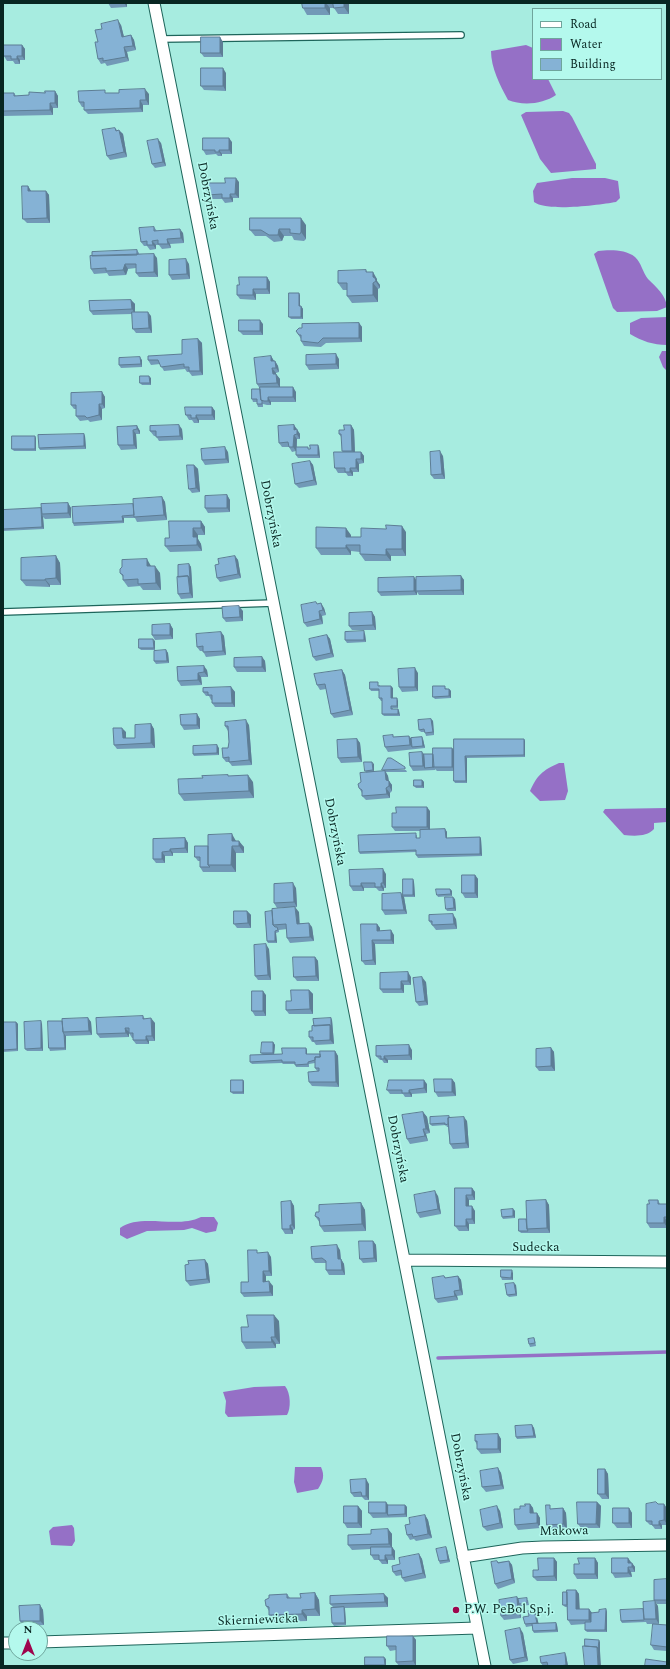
<!DOCTYPE html>
<html>
<head>
<meta charset="utf-8">
<style>
  body { margin:0 }
  #map { position:relative; width:670px; height:1669px; overflow:hidden; background:#a7ece0; font-family:Spectral,serif }
  canvas { display:block }
  .frame { position:absolute; inset:0; border:4px solid #082622; pointer-events:none }
  .legend { position:absolute; left:532px; top:8px; width:130px; height:72px; box-sizing:border-box; background:#b4f9ed; border:1px solid #6fa59c; margin:0; padding:5px 7px; list-style:none; font-size:12px; color:#082622 }
  .legend li { display:flex; align-items:center; gap:8px; height:20px }
  .legend b { width:20px; border:1px solid #6fa59c }
  .north { position:absolute; left:8px; top:1621px; width:40px; height:40px; box-sizing:border-box; background:#b4f9ed; border:1px solid #6fa59c; border-radius:50%; rotate:0deg; font-size:11px; font-weight:700; line-height:16px; text-align:center; color:#082622 }
  .north::after { content:''; display:block; margin:auto; width:14px; height:18px; background:#9e054d; clip-path:polygon(50% 0,100% 100%,50% 72%,0 100%) }
</style>
</head>
<body>
<div id="map">
<canvas width="670" height="1669"></canvas>
<div class="frame"></div>
<ul class="legend">
<li><b style="height:5px;background:#fff"></b>Road</li>
<li><b style="height:11px;background:#9570c6"></b>Water</li>
<li><b style="height:11px;background:#85b2d5"></b>Building</li>
</ul>
<div class="north">N</div>
</div>
<script>
const context = document.querySelector('canvas').getContext('2d');
context.lineJoin = 'round';
function fill(path, color) { context.fillStyle = color; context.fill(path, 'evenodd'); }
function strokePath(path, color, width, dash) { context.strokeStyle = color; context.lineWidth = width; context.lineCap = dash ? 'butt' : 'round'; context.setLineDash(dash || []); context.stroke(path); }
function label(font, color, halo, rows, align = 'center') {
  context.font = font + ' Spectral,serif'; context.lineWidth = 3; context.setLineDash([]); context.textBaseline = 'middle'; context.strokeStyle = halo; context.fillStyle = color; for (const [text, x, y, turn = 0] of rows) {
    context.save(); context.translate(x, y); context.rotate((+turn || 0) * Math.PI / 180); context.textAlign = isNaN(turn) ? turn : align; if (halo) context.strokeText(text, 0, 0); context.fillText(text, 0, 0); context.restore();
  }
}
fill(new Path2D(`
  M 526,45 L 533,48 L 533,79 L 548,79 L 556,95 C 543,104 523,106 508,100 C 500,85 491,68 491,51 Z
  M 563,111 L 569,113 L 572,117 L 596,164 L 596,169 L 551,173 L 540,159 L 521,115 L 526,112 Z
  M 572,178 L 605,178 L 618,181 L 620,198 L 616,202 C 599,205 547,212 534,202 L 533,191 L 537,183 Z
  M 598,251 C 609,250 625,249 635,257 C 641,262 643,273 648,279 C 656,287 666,295 667,307 L 657,311 L 617,312 L 613,308 L 594,254 Z
  M 667,317 L 667,345 C 653,345 642,341 630,334 L 630,323 L 641,318 Z
  M 662,351 L 667,351 L 667,371 L 663,367 L 659,357 Z
  M 559,763 L 564,763 L 568,791 L 565,800 L 540,801 L 530,791 C 538,774 542,771 559,763 Z
  M 667,808 L 667,822 L 654,823 L 654,829 C 647,837 634,836 624,835 L 603,812 L 605,809 Z
  M 201,1217 L 214,1217 L 218,1223 L 216,1231 L 206,1233 L 192,1228 L 184,1230 L 147,1231 L 127,1239 L 120,1235 L 120,1228 C 141,1213 177,1229 201,1217 Z
  M 285,1386 C 291,1393 291,1409 287,1415 L 228,1417 L 225,1413 L 226,1401 L 223,1392 L 254,1387 Z
  M 295,1467 L 321,1467 C 325,1476 323,1481 318,1489 L 297,1493 L 294,1482 Z
  M 72,1525 L 74,1528 L 75,1541 L 72,1546 L 51,1545 L 49,1531 L 53,1527 Z`), '#9570c6');
strokePath(new Path2D(`
  M 438,1358 L 667,1352`), '#9570c6', 3.5);
const service = new Path2D(`
  M 161,39 L 461,35
  M 3,612 L 274,603`);
const minor = new Path2D(`
  M 154,3 L 485,1666
  M 404,1260 L 667,1262
  M 463,1557 L 522,1548 L 543,1547 L 667,1545
  M 40,1642 L 477,1628
  M 3,1643 L 16,1643`);
strokePath(service, '#1e655b', 8);
strokePath(minor, '#1e655b', 13);
strokePath(service, '#fff', 5.5);
strokePath(minor, '#fff', 11);
fill(new Path2D(`
  M 108,3 L 127,3 L 127,7 L 111,8 Z
  M 302,3 L 349,3 L 349,14 L 338,14 L 334,8 L 330,8 L 330,15 L 307,15 L 303,8 Z
  M 121,25 L 124,37 L 131,35 L 134,40 L 136,50 L 127,52 L 129,61 L 107,66 L 105,63 L 101,64 L 98,59 L 98,42 Z
  M 223,42 L 223,57 L 204,57 L 201,53 Z
  M 22,45 L 25,49 L 25,60 L 20,60 L 20,64 L 15,64 L 13,61 L 7,61 L 4,56 Z
  M 226,73 L 226,91 L 204,90 L 201,86 Z
  M 55,91 L 58,96 L 58,108 L 53,108 L 53,115 L 3,116 L 3,93 L 14,93 L 16,96 L 29,95 Z
  M 107,93 L 149,94 L 149,105 L 143,105 L 143,112 L 88,114 L 84,110 L 84,107 L 82,107 L 79,102 Z
  M 115,128 L 117,130 L 123,134 L 127,157 L 110,160 L 107,156 Z
  M 232,142 L 232,154 L 222,154 L 222,156 L 218,156 L 216,154 L 206,155 L 203,150 Z
  M 161,143 L 166,166 L 155,168 L 152,164 Z
  M 239,182 L 239,198 L 233,198 L 233,202 L 225,203 L 222,199 L 210,199 L 207,195 Z
  M 28,186 L 31,191 L 46,191 L 49,195 L 50,223 L 27,223 L 23,219 Z
  M 306,225 L 306,239 L 304,241 L 294,240 L 292,236 L 284,236 L 282,241 L 274,242 L 266,236 L 255,236 L 250,230 Z
  M 154,227 L 157,231 L 183,233 L 184,243 L 170,244 L 171,248 L 162,249 L 159,245 L 156,245 L 156,249 L 150,250 L 147,246 L 144,246 L 141,242 Z
  M 137,250 L 139,253 L 139,254 L 157,258 L 158,277 L 139,277 L 136,273 L 136,268 L 128,269 L 126,275 L 109,276 L 107,273 L 94,274 L 91,269 Z
  M 189,264 L 190,279 L 172,280 L 169,275 Z
  M 366,270 L 367,272 L 377,279 L 377,281 L 380,285 L 380,288 L 378,289 L 378,302 L 352,303 L 347,296 L 347,290 L 343,290 L 338,283 Z
  M 267,277 L 270,282 L 270,294 L 256,294 L 256,300 L 240,299 L 237,295 Z
  M 300,295 L 300,306 L 301,306 L 303,309 L 303,319 L 291,319 L 289,317 Z
  M 131,300 L 135,304 L 135,312 L 151,316 L 152,333 L 136,333 L 133,329 L 132,314 L 93,315 L 90,311 Z
  M 359,323 L 362,327 L 362,342 L 326,343 L 321,347 L 304,346 L 301,341 L 301,339 L 296,331 Z
  M 263,324 L 263,335 L 243,335 L 239,331 Z
  M 198,339 L 202,343 L 203,375 L 192,376 L 189,372 L 187,372 L 185,369 L 164,371 L 160,364 L 151,365 L 148,360 L 182,354 Z
  M 271,356 L 274,361 L 275,361 L 278,366 L 279,372 L 276,373 L 276,374 L 280,379 L 280,387 L 296,392 L 296,402 L 271,402 L 271,405 L 267,405 L 263,404 L 263,407 L 258,407 L 257,404 L 257,402 L 253,402 L 252,399 L 260,389 L 257,384 Z
  M 339,359 L 339,369 L 309,370 L 306,365 Z
  M 142,360 L 142,367 L 121,368 L 119,365 Z
  M 151,378 L 151,385 L 142,385 L 140,383 Z
  M 102,392 L 105,397 L 105,408 L 102,409 L 102,420 L 90,422 L 88,420 L 80,421 L 76,416 L 76,409 L 74,409 L 71,405 Z
  M 212,407 L 215,411 L 215,420 L 199,420 L 199,423 L 194,423 L 192,420 L 189,420 L 186,415 Z
  M 294,425 L 300,434 L 300,439 L 297,439 L 297,447 L 309,449 L 319,447 L 320,458 L 298,458 L 296,455 L 296,451 L 292,452 L 289,447 L 282,447 L 279,443 Z
  M 351,425 L 354,430 L 355,452 L 361,452 L 364,456 L 364,463 L 359,464 L 359,472 L 353,472 L 353,476 L 348,476 L 346,473 L 338,473 L 335,468 L 343,452 L 342,451 L 342,438 L 339,434 Z
  M 137,426 L 140,431 L 140,434 L 136,434 L 137,449 L 121,450 L 118,445 L 117,427 Z
  M 182,429 L 183,440 L 159,441 L 156,436 L 154,436 L 150,431 Z
  M 85,436 L 86,449 L 40,450 L 39,448 Z
  M 36,438 L 36,451 L 14,451 L 12,449 Z
  M 228,452 L 229,463 L 205,465 L 202,460 Z
  M 443,456 L 445,479 L 434,479 L 431,475 Z
  M 310,461 L 313,465 L 317,485 L 299,488 L 295,484 Z
  M 194,465 L 198,469 L 200,492 L 192,493 L 189,489 Z
  M 227,495 L 230,500 L 230,512 L 208,513 L 205,508 Z
  M 162,497 L 165,502 L 167,520 L 137,522 L 135,518 L 124,518 L 124,523 L 74,526 L 73,523 L 133,504 Z
  M 68,503 L 71,508 L 71,518 L 45,519 L 43,517 L 44,529 L 3,531 L 3,510 L 41,508 Z
  M 201,521 L 205,527 L 205,535 L 198,535 L 198,539 L 201,544 L 202,551 L 170,552 L 165,546 L 169,538 Z
  M 406,532 L 406,556 L 391,556 L 391,561 L 365,561 L 360,554 L 360,552 L 351,551 L 351,555 L 321,555 L 316,548 L 351,535 L 351,537 L 361,537 Z
  M 56,556 L 60,563 L 61,585 L 50,585 L 50,587 L 26,586 L 21,580 Z
  M 235,556 L 238,560 L 241,578 L 220,582 L 217,578 L 219,564 Z
  M 189,564 L 191,567 L 193,598 L 181,599 L 178,594 L 178,577 Z
  M 151,566 L 160,573 L 161,590 L 143,590 L 140,586 L 128,587 L 123,580 L 123,577 L 120,573 Z
  M 461,576 L 464,580 L 464,595 L 419,595 L 417,592 L 417,595 L 381,596 L 378,592 L 416,580 Z
  M 318,604 L 324,608 L 326,615 L 322,616 L 323,624 L 307,627 L 304,623 Z
  M 243,611 L 243,621 L 226,622 L 223,618 Z
  M 372,612 L 375,617 L 376,630 L 352,630 L 349,626 Z
  M 170,624 L 173,629 L 173,639 L 155,640 L 152,635 Z
  M 221,632 L 224,636 L 226,655 L 206,657 L 203,651 L 200,651 L 197,647 Z
  M 365,634 L 366,642 L 347,643 L 345,640 Z
  M 327,635 L 330,639 L 334,657 L 316,661 L 313,657 Z
  M 155,641 L 155,650 L 141,650 L 139,648 Z
  M 166,650 L 168,653 L 169,663 L 156,664 L 154,661 Z
  M 262,657 L 265,661 L 266,672 L 237,672 L 234,667 Z
  M 177,667 L 207,670 L 208,677 L 201,677 L 202,685 L 181,686 L 178,681 Z
  M 342,670 L 345,675 L 353,715 L 334,718 L 331,714 L 326,689 L 320,690 L 317,685 Z
  M 418,673 L 418,691 L 402,692 L 399,687 Z
  M 380,685 L 380,686 L 393,688 L 393,698 L 398,701 L 398,708 L 393,708 L 393,709 L 398,709 L 399,711 L 400,716 L 384,716 L 382,714 L 382,701 L 381,701 L 379,698 L 379,691 L 371,691 L 370,689 Z
  M 231,687 L 235,692 L 235,707 L 215,707 L 212,703 L 212,700 L 211,700 L 209,696 L 206,696 L 203,692 Z
  M 446,688 L 447,689 L 449,689 L 451,691 L 451,698 L 435,699 L 433,697 Z
  M 197,714 L 200,719 L 200,729 L 184,730 L 181,725 Z
  M 431,719 L 433,721 L 434,735 L 426,736 L 425,732 L 421,732 L 419,730 Z
  M 151,724 L 154,729 L 155,748 L 117,749 L 114,745 L 126,732 L 126,738 L 135,738 Z
  M 249,725 L 252,765 L 232,766 L 229,762 L 226,762 L 223,758 L 228,748 L 229,742 L 228,731 L 225,726 Z
  M 394,737 L 411,738 L 422,737 L 423,739 L 425,748 L 388,752 L 385,747 Z
  M 357,739 L 360,743 L 362,762 L 341,763 L 338,758 Z
  M 524,739 L 525,741 L 525,757 L 467,758 L 467,783 L 455,783 L 454,781 L 454,771 L 437,771 L 435,769 L 435,770 L 413,771 L 410,766 L 424,754 L 433,755 L 452,748 L 454,750 Z
  M 219,748 L 219,755 L 194,756 L 193,754 Z
  M 374,764 L 374,772 L 384,771 L 382,770 L 406,770 L 407,772 L 386,772 L 388,776 L 389,781 L 392,785 L 392,791 L 390,793 L 390,798 L 366,800 L 362,796 L 362,793 L 359,788 L 361,782 L 366,772 L 365,771 Z
  M 422,780 L 424,782 L 424,788 L 416,788 L 414,786 Z
  M 253,782 L 254,798 L 184,801 L 179,794 Z
  M 430,811 L 430,830 L 445,829 L 447,832 L 447,838 L 480,837 L 481,839 L 482,856 L 418,858 L 416,855 L 416,852 L 360,854 L 359,852 L 417,835 L 417,838 L 420,838 L 420,831 L 395,831 L 392,827 L 396,813 Z
  M 185,838 L 188,843 L 188,853 L 173,853 L 173,856 L 165,856 L 165,863 L 156,863 L 153,859 L 153,839 Z
  M 236,841 L 244,847 L 244,853 L 236,853 L 236,872 L 203,872 L 200,867 L 200,861 L 198,861 L 195,857 L 208,846 Z
  M 386,874 L 386,888 L 384,888 L 384,891 L 379,891 L 376,888 L 364,888 L 364,891 L 353,891 L 350,886 Z
  M 475,875 L 478,879 L 478,898 L 465,898 L 462,893 Z
  M 413,879 L 414,882 L 415,897 L 404,897 L 407,914 L 385,915 L 382,910 L 403,895 Z
  M 296,888 L 297,907 L 277,908 L 274,903 Z
  M 450,889 L 452,891 L 452,896 L 438,897 L 437,895 Z
  M 455,899 L 456,911 L 447,911 L 446,909 Z
  M 247,911 L 251,915 L 251,928 L 237,928 L 234,924 Z
  M 265,912 L 299,912 L 299,923 L 312,927 L 314,941 L 290,943 L 287,938 L 287,929 L 279,930 L 279,932 L 276,933 L 277,943 L 268,943 L 267,941 Z
  M 456,919 L 457,929 L 436,930 L 429,921 Z
  M 377,924 L 380,928 L 380,931 L 394,935 L 394,944 L 375,944 L 376,965 L 365,965 L 362,961 Z
  M 269,949 L 271,980 L 258,980 L 255,976 Z
  M 315,957 L 318,961 L 319,981 L 297,981 L 294,977 Z
  M 411,977 L 411,985 L 404,985 L 404,993 L 383,993 L 380,989 Z
  M 426,982 L 428,1005 L 419,1006 L 416,1002 Z
  M 309,990 L 313,994 L 313,1014 L 289,1014 L 286,1010 L 291,1001 Z
  M 266,995 L 266,1016 L 255,1016 L 252,1011 Z
  M 143,1016 L 145,1019 L 155,1023 L 155,1041 L 149,1041 L 149,1044 L 136,1044 L 133,1040 L 133,1038 L 132,1038 L 129,1033 L 129,1032 L 129,1037 L 100,1038 L 97,1034 Z
  M 88,1018 L 91,1022 L 92,1035 L 66,1036 L 66,1050 L 50,1051 L 49,1048 L 62,1021 Z
  M 332,1020 L 334,1044 L 316,1045 L 314,1042 L 312,1042 L 309,1037 L 312,1031 Z
  M 3,1022 L 16,1022 L 18,1024 L 18,1051 L 3,1052 Z
  M 42,1024 L 43,1051 L 27,1051 L 25,1049 Z
  M 273,1042 L 275,1045 L 274,1054 L 282,1054 L 307,1050 L 307,1054 L 320,1054 L 335,1051 L 338,1056 L 339,1087 L 312,1086 L 309,1082 L 317,1071 L 315,1068 L 315,1063 L 309,1064 L 309,1067 L 296,1067 L 295,1064 L 283,1064 L 282,1063 L 252,1064 L 250,1062 L 263,1055 L 261,1053 Z
  M 551,1048 L 554,1052 L 555,1071 L 539,1071 L 536,1067 Z
  M 412,1050 L 412,1060 L 388,1060 L 388,1063 L 384,1063 L 382,1060 L 380,1060 L 376,1056 Z
  M 452,1079 L 455,1083 L 456,1096 L 438,1097 L 435,1092 Z
  M 243,1080 L 244,1082 L 244,1094 L 233,1094 L 231,1092 Z
  M 427,1084 L 427,1093 L 412,1094 L 412,1097 L 405,1097 L 403,1094 L 390,1094 L 387,1090 Z
  M 423,1112 L 427,1117 L 430,1133 L 426,1134 L 428,1141 L 410,1144 L 407,1139 Z
  M 449,1116 L 450,1118 L 467,1121 L 469,1148 L 453,1149 L 450,1144 L 448,1127 L 447,1127 L 446,1125 L 432,1126 L 430,1124 Z
  M 455,1188 L 472,1188 L 475,1192 L 475,1200 L 469,1200 L 469,1206 L 475,1211 L 475,1224 L 469,1224 L 469,1231 L 459,1231 L 455,1226 Z
  M 438,1196 L 441,1214 L 420,1218 L 417,1213 Z
  M 546,1200 L 549,1205 L 550,1233 L 521,1233 L 519,1231 L 526,1219 Z
  M 658,1200 L 660,1204 L 667,1204 L 667,1228 L 650,1228 L 647,1223 L 649,1204 Z
  M 291,1201 L 294,1206 L 295,1229 L 293,1230 L 293,1234 L 285,1234 L 282,1229 Z
  M 361,1203 L 365,1210 L 366,1231 L 324,1232 L 320,1226 L 320,1223 L 315,1216 L 319,1212 Z
  M 513,1209 L 515,1211 L 515,1218 L 503,1219 L 502,1217 Z
  M 373,1241 L 376,1245 L 377,1262 L 363,1263 L 360,1259 Z
  M 340,1250 L 341,1259 L 344,1264 L 345,1275 L 329,1275 L 326,1270 L 326,1263 L 315,1263 L 312,1259 Z
  M 259,1253 L 271,1257 L 272,1276 L 266,1276 L 266,1282 L 273,1286 L 273,1296 L 244,1297 L 241,1293 L 248,1282 Z
  M 205,1260 L 208,1264 L 210,1283 L 190,1286 L 186,1281 Z
  M 513,1273 L 513,1280 L 502,1280 L 501,1277 Z
  M 444,1276 L 446,1278 L 458,1276 L 461,1280 L 463,1295 L 457,1296 L 458,1300 L 438,1303 L 435,1299 Z
  M 516,1285 L 517,1296 L 509,1297 L 507,1295 Z
  M 279,1321 L 280,1344 L 276,1344 L 276,1348 L 246,1349 L 242,1342 L 248,1327 Z
  M 534,1338 L 535,1340 L 536,1346 L 530,1347 L 529,1344 Z
  M 532,1425 L 534,1428 L 536,1438 L 517,1439 L 516,1437 Z
  M 498,1434 L 501,1439 L 501,1453 L 481,1454 L 477,1449 L 477,1445 L 475,1441 Z
  M 498,1468 L 501,1473 L 504,1489 L 486,1492 L 482,1487 Z
  M 605,1469 L 608,1474 L 609,1499 L 602,1499 L 598,1494 Z
  M 369,1484 L 369,1500 L 365,1500 L 362,1497 L 354,1497 L 351,1493 Z
  M 597,1502 L 601,1506 L 600,1528 L 581,1528 L 578,1524 Z
  M 530,1504 L 533,1508 L 534,1513 L 537,1513 L 540,1518 L 540,1528 L 518,1530 L 515,1525 L 520,1509 Z
  M 658,1504 L 667,1508 L 667,1525 L 662,1525 L 662,1529 L 655,1529 L 652,1525 L 650,1525 L 646,1521 Z
  M 389,1505 L 405,1505 L 407,1507 L 407,1517 L 373,1518 L 369,1513 Z
  M 358,1506 L 362,1511 L 362,1528 L 347,1528 L 344,1523 Z
  M 563,1508 L 566,1513 L 567,1529 L 550,1529 L 547,1525 L 552,1509 Z
  M 629,1508 L 632,1513 L 632,1528 L 617,1528 L 613,1523 Z
  M 500,1511 L 503,1528 L 487,1531 L 483,1527 Z
  M 425,1515 L 428,1520 L 432,1538 L 416,1541 L 414,1539 L 410,1540 L 407,1535 L 410,1524 Z
  M 388,1529 L 392,1534 L 392,1547 L 395,1551 L 395,1560 L 388,1560 L 388,1564 L 382,1564 L 379,1560 L 374,1560 L 371,1555 L 371,1549 L 352,1550 L 348,1545 L 371,1534 Z
  M 447,1549 L 450,1562 L 440,1564 L 439,1561 Z
  M 419,1554 L 422,1559 L 426,1578 L 405,1582 L 402,1578 L 402,1575 L 396,1576 L 393,1572 L 400,1564 Z
  M 554,1558 L 557,1562 L 557,1581 L 537,1581 L 533,1577 L 538,1570 Z
  M 595,1558 L 598,1563 L 598,1579 L 577,1579 L 574,1574 Z
  M 497,1561 L 498,1562 L 509,1561 L 512,1565 L 515,1583 L 498,1589 L 495,1584 Z
  M 631,1562 L 635,1567 L 635,1572 L 631,1572 L 632,1577 L 615,1578 L 612,1573 Z
  M 667,1579 L 667,1604 L 657,1604 L 654,1600 Z
  M 576,1590 L 579,1594 L 579,1609 L 589,1609 L 592,1613 L 599,1612 L 606,1609 L 607,1612 L 607,1632 L 587,1632 L 585,1630 L 585,1624 L 571,1625 L 568,1620 L 567,1607 L 565,1607 L 563,1605 L 567,1592 Z
  M 315,1593 L 319,1600 L 320,1616 L 307,1616 L 307,1621 L 274,1622 L 269,1615 L 269,1611 L 266,1606 L 287,1594 L 290,1598 L 301,1598 Z
  M 384,1594 L 388,1598 L 388,1607 L 345,1608 L 345,1609 L 346,1625 L 334,1626 L 332,1623 L 333,1607 L 330,1604 Z
  M 517,1597 L 518,1599 L 528,1600 L 529,1605 L 521,1606 L 520,1606 L 521,1618 L 504,1620 L 501,1616 Z
  M 40,1605 L 43,1610 L 44,1625 L 23,1626 L 20,1621 Z
  M 658,1606 L 659,1624 L 647,1624 L 646,1622 L 622,1623 L 621,1621 L 643,1609 Z
  M 534,1610 L 536,1613 L 538,1624 L 556,1623 L 557,1625 L 558,1632 L 534,1633 L 533,1631 L 532,1626 L 526,1627 L 525,1624 L 529,1616 Z
  M 667,1625 L 667,1651 L 654,1650 L 651,1645 Z
  M 523,1633 L 528,1661 L 513,1664 L 510,1660 Z
  M 413,1636 L 416,1640 L 416,1666 L 399,1666 L 396,1662 L 396,1650 L 390,1651 L 387,1646 Z
  M 566,1655 L 568,1666 L 548,1666 L 548,1665 L 543,1666 L 541,1663 Z
  M 386,1659 L 386,1666 L 366,1666 L 365,1665 Z`), '#7299b7');
fill(new Path2D(`
  M 124,3 L 127,3 L 127,7 Z
  M 325,3 L 326,3 L 330,8 L 330,15 L 325,8 Z
  M 344,3 L 349,3 L 349,14 L 344,7 Z
  M 118,20 L 121,25 L 125,41 L 122,37 Z
  M 131,35 L 134,40 L 136,50 L 133,46 Z
  M 220,37 L 223,42 L 223,57 L 220,53 Z
  M 22,45 L 25,49 L 25,60 L 22,56 Z
  M 124,47 L 127,52 L 129,61 L 126,57 Z
  M 17,56 L 20,60 L 20,64 L 17,59 Z
  M 223,68 L 226,73 L 226,91 L 223,86 Z
  M 145,89 L 149,94 L 149,105 L 146,100 Z
  M 55,91 L 58,96 L 58,108 L 55,103 Z
  M 140,100 L 143,105 L 143,112 L 140,108 Z
  M 50,103 L 53,108 L 53,115 L 50,110 Z
  M 119,130 L 123,134 L 127,157 L 124,152 Z
  M 229,138 L 232,142 L 232,154 L 229,150 Z
  M 158,139 L 161,143 L 166,166 L 163,162 Z
  M 219,150 L 222,154 L 222,156 L 219,152 Z
  M 236,178 L 239,182 L 239,198 L 235,194 Z
  M 28,186 L 31,191 L 31,196 L 28,191 Z
  M 46,191 L 49,195 L 50,223 L 47,218 Z
  M 230,194 L 233,198 L 233,202 L 230,198 Z
  M 301,218 L 306,225 L 306,239 L 301,232 Z
  M 180,229 L 183,233 L 184,243 L 181,238 Z
  M 279,229 L 284,236 L 282,241 L 278,235 Z
  M 167,239 L 170,244 L 171,248 L 168,244 Z
  M 152,241 L 156,245 L 156,249 L 153,245 Z
  M 154,254 L 157,258 L 158,277 L 154,272 Z
  M 186,259 L 189,264 L 190,279 L 187,274 Z
  M 125,264 L 128,269 L 126,275 L 123,270 Z
  M 373,272 L 377,279 L 377,281 L 380,285 L 380,288 L 373,277 Z
  M 267,277 L 270,282 L 270,294 L 267,289 Z
  M 373,283 L 378,289 L 378,302 L 373,295 Z
  M 253,289 L 256,294 L 256,300 L 253,295 Z
  M 299,293 L 300,295 L 300,309 L 299,306 Z
  M 131,300 L 135,304 L 135,314 L 132,309 Z
  M 301,306 L 303,309 L 303,319 L 301,317 Z
  M 148,312 L 151,316 L 152,333 L 149,328 Z
  M 260,320 L 263,324 L 263,335 L 260,331 Z
  M 359,323 L 362,327 L 362,342 L 359,338 Z
  M 198,339 L 202,343 L 203,375 L 200,371 Z
  M 336,354 L 339,359 L 339,369 L 336,364 Z
  M 271,356 L 274,361 L 275,366 L 271,361 Z
  M 140,357 L 142,360 L 142,367 L 141,364 Z
  M 275,361 L 278,366 L 279,372 L 276,368 Z
  M 272,368 L 276,373 L 276,379 L 273,374 Z
  M 276,374 L 280,379 L 280,388 L 277,383 Z
  M 149,376 L 151,378 L 151,385 L 150,383 Z
  M 293,387 L 296,392 L 296,402 L 293,397 Z
  M 102,392 L 105,397 L 105,408 L 102,404 Z
  M 268,397 L 271,402 L 271,405 L 268,401 Z
  M 99,404 L 102,409 L 102,420 L 99,415 Z
  M 212,407 L 215,411 L 215,420 L 212,415 Z
  M 196,415 L 199,420 L 199,423 L 196,418 Z
  M 179,425 L 182,429 L 183,440 L 180,436 Z
  M 294,425 L 300,434 L 300,439 L 294,430 Z
  M 351,425 L 354,430 L 355,455 L 352,451 Z
  M 137,426 L 140,431 L 140,434 L 137,429 Z
  M 133,430 L 136,434 L 137,449 L 134,445 Z
  M 84,434 L 85,436 L 86,449 L 84,446 Z
  M 294,435 L 297,439 L 296,451 L 293,447 Z
  M 35,436 L 36,438 L 36,451 L 35,449 Z
  M 318,445 L 319,447 L 320,458 L 318,455 Z
  M 225,447 L 228,452 L 229,463 L 226,459 Z
  M 440,451 L 443,456 L 445,479 L 442,474 Z
  M 361,452 L 364,456 L 364,463 L 361,459 Z
  M 356,459 L 359,464 L 359,472 L 356,468 Z
  M 310,461 L 313,465 L 317,485 L 314,480 Z
  M 194,465 L 198,469 L 200,492 L 196,488 Z
  M 350,468 L 353,472 L 353,476 L 350,472 Z
  M 227,495 L 230,500 L 230,512 L 227,508 Z
  M 162,497 L 165,502 L 167,520 L 164,515 Z
  M 68,503 L 71,508 L 71,518 L 68,513 Z
  M 42,514 L 43,517 L 44,529 L 42,527 Z
  M 122,516 L 124,518 L 124,523 L 123,521 Z
  M 201,521 L 205,527 L 205,535 L 201,528 Z
  M 402,526 L 406,532 L 406,556 L 402,549 Z
  M 193,528 L 198,535 L 198,539 L 201,544 L 202,551 L 197,545 L 193,537 Z
  M 346,528 L 351,535 L 351,544 L 346,537 Z
  M 346,545 L 351,551 L 351,555 L 346,548 Z
  M 386,549 L 391,556 L 391,561 L 386,555 Z
  M 56,556 L 60,563 L 61,585 L 56,578 Z
  M 235,556 L 238,560 L 241,578 L 238,574 Z
  M 147,559 L 151,566 L 152,573 L 147,566 Z
  M 189,564 L 191,567 L 193,598 L 190,593 L 188,576 Z
  M 155,566 L 160,573 L 161,590 L 156,583 Z
  M 461,576 L 464,580 L 464,595 L 461,590 Z
  M 414,577 L 417,581 L 416,591 L 417,592 L 417,595 L 414,591 Z
  M 45,579 L 50,585 L 50,587 L 45,580 Z
  M 321,603 L 324,608 L 326,615 L 323,610 Z
  M 239,606 L 243,611 L 243,621 L 240,617 Z
  M 319,611 L 322,616 L 323,624 L 320,619 Z
  M 372,612 L 375,617 L 376,630 L 373,625 Z
  M 170,624 L 173,629 L 173,639 L 170,635 Z
  M 364,631 L 365,634 L 366,642 L 364,640 Z
  M 221,632 L 224,636 L 226,655 L 223,651 Z
  M 327,635 L 330,639 L 334,657 L 331,653 Z
  M 153,639 L 155,641 L 155,650 L 154,648 Z
  M 166,650 L 168,653 L 169,663 L 167,661 Z
  M 262,657 L 265,661 L 266,672 L 262,667 Z
  M 204,666 L 207,670 L 208,677 L 204,672 Z
  M 415,668 L 418,673 L 418,691 L 415,687 Z
  M 342,670 L 345,675 L 353,715 L 350,710 Z
  M 198,673 L 201,677 L 202,685 L 198,680 Z
  M 391,686 L 393,688 L 393,701 L 391,698 Z
  M 231,687 L 235,692 L 235,707 L 232,703 Z
  M 449,689 L 451,691 L 451,698 L 449,696 Z
  M 397,698 L 398,701 L 398,708 L 397,706 Z
  M 398,709 L 399,711 L 400,716 L 398,714 Z
  M 197,714 L 200,719 L 200,729 L 197,725 Z
  M 431,719 L 433,721 L 434,735 L 433,732 Z
  M 246,720 L 249,725 L 252,765 L 249,760 Z
  M 151,724 L 154,729 L 155,748 L 151,743 Z
  M 122,728 L 126,732 L 126,742 L 123,738 Z
  M 409,736 L 412,740 L 412,747 L 410,745 Z
  M 422,737 L 423,739 L 425,748 L 423,746 Z
  M 357,739 L 360,743 L 362,762 L 358,757 Z
  M 524,739 L 525,741 L 525,757 L 524,755 Z
  M 217,745 L 219,748 L 219,755 L 217,753 Z
  M 452,748 L 455,753 L 455,771 L 452,767 Z
  M 422,752 L 426,756 L 425,768 L 423,766 Z
  M 465,756 L 467,758 L 467,783 L 466,781 Z
  M 372,762 L 374,764 L 374,772 L 373,770 Z
  M 385,771 L 388,776 L 389,784 L 386,780 Z
  M 248,775 L 253,782 L 254,798 L 249,791 Z
  M 422,780 L 424,782 L 424,788 L 422,786 Z
  M 389,781 L 392,785 L 392,791 L 389,786 Z
  M 386,788 L 390,793 L 390,798 L 387,794 Z
  M 427,807 L 430,811 L 430,831 L 427,827 Z
  M 445,829 L 447,832 L 447,840 L 446,838 Z
  M 232,834 L 236,841 L 232,841 Z
  M 480,837 L 481,839 L 482,856 L 480,854 Z
  M 185,838 L 188,843 L 188,853 L 185,848 Z
  M 239,841 L 244,847 L 244,853 L 239,846 Z
  M 232,846 L 236,853 L 236,872 L 231,865 Z
  M 170,849 L 173,853 L 173,856 L 170,851 Z
  M 162,852 L 165,856 L 165,863 L 162,859 Z
  M 383,869 L 386,874 L 386,888 L 383,883 Z
  M 475,875 L 478,879 L 478,898 L 475,893 Z
  M 413,879 L 414,882 L 415,897 L 413,895 Z
  M 293,883 L 296,888 L 297,907 L 294,902 Z
  M 361,883 L 364,888 L 364,891 L 361,886 Z
  M 381,883 L 384,888 L 384,891 L 381,887 Z
  M 450,889 L 452,891 L 452,896 L 451,894 Z
  M 401,893 L 404,897 L 407,914 L 404,910 Z
  M 453,897 L 455,899 L 456,911 L 454,908 Z
  M 295,907 L 299,912 L 300,928 L 297,924 Z
  M 247,911 L 251,915 L 251,928 L 248,923 Z
  M 453,914 L 456,919 L 457,929 L 454,924 Z
  M 309,923 L 312,927 L 314,941 L 310,937 Z
  M 377,924 L 380,928 L 380,935 L 377,931 Z
  M 391,930 L 394,935 L 394,944 L 391,940 Z
  M 275,931 L 276,933 L 277,943 L 275,941 Z
  M 372,940 L 375,944 L 376,965 L 373,960 Z
  M 266,944 L 269,949 L 271,980 L 268,975 Z
  M 315,957 L 318,961 L 319,981 L 316,976 Z
  M 408,972 L 411,977 L 411,985 L 408,981 Z
  M 422,977 L 426,982 L 428,1005 L 425,1001 Z
  M 401,981 L 404,985 L 404,993 L 401,989 Z
  M 309,990 L 313,994 L 313,1014 L 310,1009 Z
  M 263,991 L 266,995 L 266,1016 L 263,1011 Z
  M 88,1018 L 91,1022 L 92,1035 L 89,1031 Z
  M 151,1018 L 155,1023 L 155,1041 L 152,1036 Z
  M 331,1018 L 332,1020 L 334,1044 L 330,1040 L 330,1025 Z
  M 41,1021 L 42,1024 L 43,1051 L 41,1048 Z
  M 16,1022 L 18,1024 L 18,1051 L 17,1049 Z
  M 125,1028 L 129,1032 L 129,1037 L 126,1033 Z
  M 64,1034 L 66,1036 L 66,1050 L 65,1048 Z
  M 146,1036 L 149,1041 L 149,1044 L 146,1040 Z
  M 273,1042 L 275,1045 L 274,1055 L 273,1053 Z
  M 409,1045 L 412,1050 L 412,1060 L 409,1055 Z
  M 306,1048 L 307,1050 L 307,1056 L 306,1054 Z
  M 551,1048 L 554,1052 L 555,1071 L 551,1066 Z
  M 335,1051 L 338,1056 L 339,1087 L 336,1082 Z
  M 384,1056 L 388,1060 L 388,1063 L 384,1059 Z
  M 452,1079 L 455,1083 L 456,1096 L 452,1092 Z
  M 243,1080 L 244,1082 L 244,1094 L 243,1092 Z
  M 424,1080 L 427,1084 L 427,1093 L 424,1088 Z
  M 409,1090 L 412,1094 L 412,1097 L 409,1093 Z
  M 423,1112 L 427,1117 L 430,1133 L 426,1129 Z
  M 464,1117 L 467,1121 L 469,1148 L 466,1143 Z
  M 423,1129 L 426,1134 L 428,1141 L 425,1136 Z
  M 472,1188 L 475,1192 L 475,1200 L 472,1195 Z
  M 435,1191 L 438,1196 L 441,1214 L 438,1209 Z
  M 466,1195 L 469,1200 L 469,1211 L 466,1206 Z
  M 546,1200 L 549,1205 L 550,1233 L 547,1228 Z
  M 291,1201 L 294,1206 L 295,1229 L 292,1225 Z
  M 361,1203 L 365,1210 L 366,1231 L 362,1224 Z
  M 472,1206 L 475,1211 L 475,1224 L 472,1219 Z
  M 513,1209 L 515,1211 L 515,1218 L 513,1216 Z
  M 664,1217 L 667,1221 L 667,1227 L 664,1223 Z
  M 466,1219 L 469,1224 L 469,1231 L 466,1226 Z
  M 290,1225 L 293,1230 L 293,1234 L 290,1229 Z
  M 373,1241 L 376,1245 L 377,1262 L 374,1258 Z
  M 337,1245 L 340,1250 L 341,1264 L 338,1259 Z
  M 268,1252 L 271,1257 L 272,1276 L 269,1271 Z
  M 341,1259 L 344,1264 L 345,1275 L 342,1270 Z
  M 205,1260 L 208,1264 L 210,1283 L 207,1279 Z
  M 512,1270 L 513,1273 L 513,1280 L 511,1278 Z
  M 263,1271 L 266,1276 L 266,1286 L 263,1282 Z
  M 458,1276 L 461,1280 L 463,1295 L 460,1290 Z
  M 269,1281 L 273,1286 L 273,1296 L 270,1292 Z
  M 514,1283 L 516,1285 L 517,1296 L 516,1294 Z
  M 454,1291 L 457,1296 L 458,1300 L 455,1296 Z
  M 274,1315 L 279,1321 L 280,1344 L 275,1337 Z
  M 271,1337 L 276,1344 L 276,1348 L 272,1342 Z
  M 532,1425 L 534,1428 L 536,1438 L 534,1436 Z
  M 498,1434 L 501,1439 L 501,1453 L 498,1449 Z
  M 498,1468 L 501,1473 L 504,1489 L 501,1485 Z
  M 605,1469 L 608,1474 L 609,1499 L 605,1494 Z
  M 366,1479 L 369,1484 L 369,1500 L 366,1496 Z
  M 386,1502 L 389,1506 L 388,1515 L 390,1518 L 386,1513 Z
  M 597,1502 L 601,1506 L 600,1528 L 596,1524 Z
  M 530,1504 L 533,1508 L 534,1518 L 530,1513 Z
  M 664,1504 L 667,1508 L 667,1524 L 664,1520 Z
  M 405,1505 L 407,1507 L 407,1517 L 405,1514 Z
  M 358,1506 L 362,1511 L 362,1528 L 358,1523 Z
  M 497,1506 L 500,1511 L 503,1528 L 500,1523 Z
  M 563,1508 L 566,1513 L 567,1529 L 563,1524 Z
  M 629,1508 L 632,1513 L 632,1528 L 629,1523 Z
  M 537,1513 L 540,1518 L 540,1528 L 537,1523 Z
  M 425,1515 L 428,1520 L 432,1538 L 428,1534 Z
  M 659,1521 L 662,1525 L 662,1529 L 659,1525 Z
  M 388,1529 L 392,1534 L 392,1547 L 395,1551 L 395,1560 L 392,1555 L 392,1548 L 389,1544 Z
  M 446,1547 L 447,1549 L 450,1562 L 448,1560 Z
  M 419,1554 L 422,1559 L 426,1578 L 423,1573 Z
  M 385,1555 L 388,1560 L 388,1564 L 385,1560 Z
  M 554,1558 L 557,1562 L 557,1581 L 554,1576 Z
  M 595,1558 L 598,1563 L 598,1579 L 595,1574 Z
  M 628,1558 L 631,1562 L 631,1567 L 628,1563 Z
  M 509,1561 L 512,1565 L 515,1583 L 512,1579 Z
  M 632,1563 L 635,1567 L 635,1572 L 632,1567 Z
  M 628,1567 L 631,1572 L 632,1577 L 628,1573 Z
  M 576,1590 L 579,1594 L 580,1613 L 576,1609 Z
  M 315,1593 L 319,1600 L 320,1616 L 315,1609 Z
  M 384,1594 L 388,1598 L 388,1607 L 385,1602 Z
  M 517,1597 L 520,1601 L 519,1604 L 520,1606 L 521,1618 L 518,1613 Z
  M 655,1601 L 658,1606 L 659,1624 L 656,1619 Z
  M 40,1605 L 43,1610 L 44,1625 L 40,1621 Z
  M 344,1607 L 345,1609 L 346,1625 L 345,1623 Z
  M 589,1609 L 592,1613 L 592,1624 L 589,1620 Z
  M 606,1609 L 607,1612 L 607,1632 L 605,1630 Z
  M 302,1610 L 307,1616 L 307,1621 L 302,1614 Z
  M 534,1610 L 536,1613 L 539,1625 L 537,1623 Z
  M 556,1623 L 557,1625 L 558,1632 L 556,1630 Z
  M 520,1628 L 523,1633 L 528,1661 L 525,1657 Z
  M 413,1636 L 416,1640 L 416,1666 L 413,1661 Z
  M 599,1640 L 600,1642 L 600,1651 L 601,1666 L 598,1666 L 597,1647 Z
  M 565,1653 L 566,1655 L 568,1666 L 566,1665 Z
  M 384,1657 L 386,1659 L 386,1666 L 385,1665 Z`), '#5d7d95');
const building = new Path2D(`
  M 302,3 L 325,3 L 325,8 L 303,8 Z
  M 333,3 L 344,3 L 344,7 L 334,8 Z
  M 118,20 L 122,37 L 131,35 L 133,46 L 124,47 L 126,57 L 103,61 L 103,58 L 98,59 L 95,42 L 98,42 L 95,30 L 102,29 L 101,24 Z
  M 201,37 L 220,37 L 220,53 L 201,53 Z
  M 3,45 L 22,45 L 22,56 L 17,56 L 17,59 L 11,59 L 11,56 L 4,56 Z
  M 201,68 L 223,68 L 223,86 L 201,86 Z
  M 145,89 L 146,100 L 140,100 L 140,108 L 84,110 L 84,102 L 79,102 L 78,91 L 105,90 L 105,93 L 119,93 L 119,90 Z
  M 45,91 L 55,91 L 55,103 L 50,103 L 50,110 L 3,111 L 3,93 L 14,93 L 14,96 L 29,95 L 29,92 L 45,93 Z
  M 115,128 L 116,131 L 119,130 L 124,152 L 107,156 L 102,130 Z
  M 203,138 L 229,138 L 229,150 L 219,150 L 219,152 L 215,152 L 215,150 L 203,150 Z
  M 158,139 L 163,162 L 152,164 L 147,141 Z
  M 225,178 L 236,178 L 235,194 L 230,194 L 230,198 L 222,198 L 222,194 L 207,195 L 206,183 L 225,183 Z
  M 22,186 L 28,186 L 28,191 L 46,191 L 47,218 L 23,219 Z
  M 250,218 L 301,218 L 301,232 L 300,234 L 290,233 L 290,229 L 279,229 L 278,235 L 269,235 L 261,230 L 250,230 Z
  M 154,227 L 154,231 L 180,229 L 181,238 L 167,239 L 168,244 L 158,244 L 158,240 L 152,241 L 153,245 L 147,245 L 147,241 L 141,242 L 139,228 Z
  M 137,250 L 137,255 L 92,256 L 92,252 Z
  M 154,254 L 154,272 L 136,273 L 136,264 L 125,264 L 123,270 L 106,271 L 106,268 L 91,269 L 90,256 Z
  M 186,259 L 187,274 L 169,275 L 169,260 Z
  M 366,270 L 366,272 L 373,272 L 373,277 L 375,278 L 376,281 L 373,283 L 373,295 L 347,296 L 347,283 L 338,283 L 338,271 Z
  M 239,277 L 267,277 L 267,289 L 253,289 L 253,295 L 237,295 L 237,285 L 239,285 Z
  M 289,293 L 299,293 L 299,306 L 301,306 L 301,317 L 289,317 Z
  M 131,300 L 132,309 L 90,311 L 89,301 Z
  M 132,312 L 148,312 L 149,328 L 133,329 Z
  M 239,320 L 260,320 L 260,331 L 239,331 Z
  M 359,323 L 359,338 L 323,338 L 318,343 L 301,341 L 301,335 L 299,335 L 296,331 L 299,328 L 302,328 L 302,324 Z
  M 198,339 L 200,371 L 189,371 L 189,367 L 184,367 L 184,364 L 161,367 L 158,360 L 148,360 L 148,356 L 182,354 L 182,340 Z
  M 336,354 L 336,364 L 306,365 L 306,355 Z
  M 271,356 L 271,361 L 275,361 L 276,368 L 272,368 L 273,374 L 276,374 L 277,383 L 257,384 L 254,358 Z
  M 140,357 L 141,364 L 119,365 L 119,358 Z
  M 140,376 L 149,376 L 150,383 L 140,383 Z
  M 260,387 L 293,387 L 293,397 L 268,397 L 268,401 L 264,401 L 261,400 Z
  M 252,389 L 260,389 L 261,400 L 262,401 L 262,404 L 257,404 L 257,399 L 252,399 Z
  M 102,392 L 102,404 L 99,404 L 99,415 L 87,418 L 85,416 L 76,416 L 76,405 L 71,405 L 71,393 Z
  M 185,407 L 212,407 L 212,415 L 196,415 L 196,418 L 191,418 L 191,415 L 186,415 Z
  M 179,425 L 180,436 L 156,437 L 156,431 L 150,431 L 150,426 Z
  M 294,425 L 294,430 L 297,429 L 297,434 L 294,435 L 293,447 L 289,447 L 288,442 L 279,443 L 278,426 Z
  M 344,425 L 351,425 L 352,451 L 342,451 L 341,434 L 339,434 L 339,430 L 344,430 Z
  M 137,426 L 137,429 L 133,430 L 134,445 L 118,445 L 117,427 Z
  M 84,434 L 84,446 L 39,448 L 38,435 Z
  M 12,436 L 35,436 L 35,449 L 12,449 Z
  M 310,445 L 318,445 L 318,455 L 296,455 L 296,447 L 308,447 L 308,449 L 310,449 Z
  M 225,447 L 226,459 L 202,460 L 201,449 Z
  M 440,451 L 442,474 L 431,475 L 430,452 Z
  M 334,452 L 361,452 L 361,459 L 356,459 L 356,468 L 350,468 L 350,472 L 345,472 L 345,468 L 335,468 Z
  M 310,461 L 314,480 L 295,484 L 292,464 Z
  M 187,465 L 194,465 L 196,488 L 189,489 Z
  M 227,495 L 227,508 L 205,508 L 205,496 Z
  M 162,497 L 164,515 L 134,517 L 133,499 Z
  M 68,503 L 68,513 L 42,514 L 41,504 Z
  M 133,504 L 134,515 L 122,516 L 123,521 L 73,523 L 72,507 Z
  M 41,508 L 42,527 L 3,529 L 3,510 Z
  M 169,521 L 201,521 L 201,528 L 193,528 L 193,537 L 197,537 L 197,545 L 165,546 L 165,538 L 169,538 Z
  M 386,525 L 402,526 L 402,549 L 386,549 L 386,555 L 360,554 L 360,545 L 346,545 L 346,548 L 316,548 L 316,527 L 346,528 L 346,537 L 361,537 L 361,528 L 386,529 Z
  M 56,556 L 56,578 L 45,579 L 45,580 L 21,580 L 21,558 Z
  M 235,556 L 238,574 L 217,578 L 215,565 L 219,564 L 218,559 Z
  M 147,559 L 147,566 L 155,566 L 156,583 L 138,584 L 138,579 L 123,580 L 123,575 L 120,573 L 120,569 L 122,567 L 122,560 Z
  M 189,564 L 190,579 L 188,576 L 178,577 L 178,565 Z
  M 188,576 L 190,593 L 178,594 L 177,577 Z
  M 461,576 L 461,590 L 416,591 L 416,577 Z
  M 414,577 L 414,591 L 378,592 L 378,578 Z
  M 316,602 L 317,604 L 321,603 L 323,610 L 319,611 L 320,619 L 304,623 L 301,605 Z
  M 239,606 L 240,617 L 223,618 L 222,607 Z
  M 372,612 L 373,625 L 349,626 L 349,613 Z
  M 170,624 L 170,635 L 152,635 L 152,625 Z
  M 364,631 L 364,640 L 345,640 L 345,632 Z
  M 221,632 L 223,651 L 203,652 L 203,646 L 197,647 L 196,634 Z
  M 327,635 L 331,653 L 313,657 L 309,639 Z
  M 139,639 L 153,639 L 154,648 L 139,648 Z
  M 166,650 L 167,661 L 154,661 L 154,651 Z
  M 262,657 L 262,667 L 234,667 L 234,658 Z
  M 204,666 L 204,672 L 198,673 L 198,680 L 178,681 L 177,667 Z
  M 415,668 L 415,687 L 399,687 L 398,669 Z
  M 342,670 L 350,710 L 331,714 L 325,684 L 317,685 L 314,674 Z
  M 370,682 L 378,682 L 378,686 L 391,686 L 391,698 L 397,698 L 397,706 L 391,706 L 391,709 L 398,709 L 398,714 L 382,714 L 382,698 L 379,698 L 379,689 L 370,689 Z
  M 433,686 L 445,686 L 445,689 L 449,689 L 449,696 L 433,697 Z
  M 231,687 L 232,703 L 212,703 L 212,695 L 208,695 L 208,692 L 203,692 L 203,688 Z
  M 197,714 L 197,725 L 181,725 L 180,715 Z
  M 431,719 L 433,732 L 425,733 L 424,729 L 419,730 L 418,720 Z
  M 246,720 L 249,760 L 229,762 L 229,757 L 223,758 L 222,748 L 228,748 L 229,742 L 228,726 L 225,726 L 225,722 Z
  M 151,724 L 151,743 L 114,745 L 113,728 L 122,728 L 123,738 L 135,738 L 135,725 Z
  M 393,735 L 393,737 L 409,736 L 410,745 L 385,747 L 383,736 Z
  M 422,737 L 423,746 L 412,747 L 411,738 Z
  M 357,739 L 358,757 L 338,758 L 337,740 Z
  M 454,739 L 524,739 L 524,755 L 465,756 L 466,781 L 454,781 Z
  M 217,745 L 217,753 L 193,754 L 193,746 Z
  M 433,748 L 452,748 L 452,767 L 433,767 Z
  M 422,752 L 423,766 L 410,766 L 409,753 Z
  M 424,754 L 433,754 L 434,767 L 425,768 Z
  M 388,758 L 391,758 L 405,767 L 405,769 L 382,770 Z
  M 364,762 L 372,762 L 373,770 L 365,771 Z
  M 385,771 L 386,780 L 389,781 L 389,786 L 386,788 L 387,794 L 362,796 L 362,790 L 359,788 L 358,784 L 361,782 L 360,773 Z
  M 228,775 L 228,776 L 248,775 L 249,791 L 179,794 L 178,779 L 203,778 L 202,776 Z
  M 414,780 L 422,780 L 422,786 L 414,786 Z
  M 396,807 L 427,807 L 427,827 L 392,827 L 392,813 L 396,813 Z
  M 445,829 L 446,838 L 480,837 L 480,854 L 416,855 L 416,850 L 359,852 L 358,835 L 416,833 L 416,838 L 420,838 L 420,830 Z
  M 232,834 L 232,841 L 239,841 L 239,846 L 232,846 L 231,865 L 208,865 L 208,835 Z
  M 185,838 L 185,848 L 170,849 L 170,851 L 162,852 L 162,859 L 153,859 L 153,839 Z
  M 195,846 L 208,846 L 208,865 L 210,867 L 200,867 L 200,857 L 195,857 Z
  M 383,869 L 383,883 L 381,883 L 381,887 L 375,887 L 375,883 L 361,883 L 361,886 L 350,886 L 349,870 Z
  M 462,875 L 475,875 L 475,893 L 462,893 Z
  M 403,879 L 413,879 L 413,895 L 403,895 Z
  M 293,883 L 294,902 L 274,903 L 274,884 Z
  M 436,889 L 450,889 L 451,894 L 437,895 Z
  M 401,893 L 404,910 L 382,910 L 382,894 Z
  M 445,897 L 453,897 L 454,908 L 446,909 Z
  M 295,907 L 297,924 L 309,923 L 310,937 L 287,938 L 286,924 L 273,925 L 272,909 Z
  M 234,911 L 247,911 L 248,923 L 234,924 Z
  M 272,911 L 273,925 L 275,927 L 277,927 L 278,930 L 275,931 L 275,941 L 267,941 L 265,912 Z
  M 453,914 L 454,924 L 432,925 L 432,921 L 429,921 L 429,915 Z
  M 361,924 L 377,924 L 377,931 L 391,930 L 391,940 L 372,940 L 373,960 L 362,961 Z
  M 266,944 L 268,975 L 255,976 L 254,945 Z
  M 293,957 L 315,957 L 316,976 L 294,977 Z
  M 408,972 L 408,981 L 401,981 L 401,989 L 380,989 L 380,973 Z
  M 422,977 L 425,1001 L 416,1002 L 413,978 Z
  M 291,990 L 309,990 L 310,1009 L 286,1010 L 286,1001 L 291,1001 Z
  M 252,991 L 263,991 L 263,1011 L 252,1011 Z
  M 143,1016 L 143,1019 L 151,1018 L 152,1036 L 146,1036 L 146,1040 L 133,1040 L 133,1033 L 129,1033 L 129,1028 L 125,1028 L 126,1033 L 97,1034 L 96,1018 Z
  M 88,1018 L 89,1031 L 63,1032 L 62,1019 Z
  M 331,1018 L 331,1027 L 330,1025 L 314,1026 L 313,1019 Z
  M 41,1021 L 41,1048 L 25,1049 L 24,1022 Z
  M 48,1021 L 62,1021 L 63,1032 L 64,1034 L 65,1048 L 49,1048 Z
  M 3,1022 L 16,1022 L 17,1049 L 3,1050 Z
  M 330,1025 L 330,1040 L 313,1041 L 313,1037 L 309,1037 L 309,1031 L 312,1031 L 312,1026 Z
  M 262,1042 L 273,1042 L 273,1053 L 261,1053 Z
  M 409,1045 L 409,1055 L 384,1056 L 384,1059 L 381,1059 L 381,1056 L 376,1056 L 376,1046 Z
  M 282,1048 L 306,1048 L 306,1054 L 320,1054 L 320,1057 L 315,1057 L 315,1060 L 308,1062 L 308,1064 L 295,1065 L 295,1062 L 282,1062 L 282,1060 L 250,1062 L 250,1055 L 282,1054 Z
  M 551,1048 L 551,1066 L 536,1067 L 536,1049 Z
  M 320,1051 L 335,1051 L 336,1082 L 309,1082 L 308,1072 L 319,1071 L 319,1068 L 315,1068 L 315,1057 L 320,1057 Z
  M 434,1079 L 452,1079 L 452,1092 L 435,1092 Z
  M 231,1080 L 243,1080 L 243,1092 L 231,1092 Z
  M 389,1080 L 424,1080 L 424,1088 L 409,1090 L 409,1093 L 402,1093 L 402,1090 L 387,1090 Z
  M 423,1112 L 426,1129 L 423,1129 L 425,1136 L 407,1139 L 402,1115 Z
  M 449,1116 L 449,1118 L 448,1118 L 448,1124 L 445,1125 L 445,1123 L 430,1124 L 430,1117 Z
  M 464,1117 L 466,1143 L 450,1144 L 448,1118 Z
  M 455,1188 L 472,1188 L 472,1195 L 466,1195 L 466,1206 L 472,1206 L 472,1219 L 466,1219 L 466,1226 L 455,1226 Z
  M 435,1191 L 438,1209 L 417,1213 L 414,1195 Z
  M 546,1200 L 547,1228 L 527,1229 L 526,1201 Z
  M 649,1200 L 658,1200 L 658,1204 L 667,1204 L 667,1217 L 664,1217 L 664,1223 L 647,1223 L 647,1204 L 649,1204 Z
  M 291,1201 L 292,1225 L 290,1225 L 290,1229 L 282,1229 L 281,1202 Z
  M 361,1203 L 362,1224 L 320,1226 L 319,1218 L 315,1216 L 316,1212 L 319,1212 L 319,1205 Z
  M 513,1209 L 513,1216 L 502,1217 L 501,1210 Z
  M 519,1219 L 526,1219 L 527,1229 L 528,1231 L 519,1231 Z
  M 359,1241 L 373,1241 L 374,1258 L 360,1259 Z
  M 337,1245 L 338,1259 L 341,1259 L 342,1270 L 326,1270 L 326,1261 L 322,1258 L 312,1259 L 311,1247 Z
  M 248,1250 L 257,1250 L 257,1253 L 268,1252 L 269,1271 L 263,1271 L 263,1282 L 269,1281 L 270,1292 L 241,1293 L 241,1282 L 248,1282 Z
  M 205,1260 L 207,1279 L 186,1281 L 185,1265 L 189,1264 L 188,1261 Z
  M 501,1270 L 512,1270 L 511,1278 L 501,1277 Z
  M 444,1276 L 445,1278 L 458,1276 L 460,1290 L 454,1291 L 455,1296 L 435,1299 L 432,1278 Z
  M 514,1283 L 516,1294 L 507,1295 L 505,1284 Z
  M 247,1315 L 274,1315 L 275,1337 L 271,1337 L 272,1342 L 242,1342 L 241,1327 L 248,1327 Z
  M 534,1338 L 535,1343 L 529,1344 L 528,1339 Z
  M 532,1425 L 534,1436 L 516,1437 L 515,1426 Z
  M 498,1434 L 498,1449 L 477,1449 L 477,1441 L 475,1441 L 475,1435 Z
  M 498,1468 L 501,1485 L 482,1487 L 480,1471 Z
  M 598,1469 L 605,1469 L 605,1494 L 598,1494 Z
  M 366,1479 L 366,1496 L 362,1496 L 361,1492 L 351,1493 L 350,1480 Z
  M 369,1502 L 386,1502 L 386,1513 L 369,1513 Z
  M 577,1502 L 597,1502 L 596,1524 L 578,1524 Z
  M 656,1502 L 658,1504 L 664,1504 L 664,1520 L 659,1521 L 659,1525 L 652,1525 L 652,1521 L 646,1521 L 646,1504 Z
  M 525,1504 L 530,1504 L 530,1513 L 537,1513 L 537,1523 L 515,1525 L 514,1509 L 520,1509 L 520,1506 L 525,1506 Z
  M 388,1505 L 405,1505 L 405,1514 L 388,1515 Z
  M 546,1505 L 550,1505 L 550,1509 L 563,1508 L 563,1524 L 547,1525 Z
  M 344,1506 L 358,1506 L 358,1523 L 344,1523 Z
  M 497,1506 L 500,1523 L 483,1527 L 480,1510 Z
  M 613,1508 L 629,1508 L 629,1523 L 613,1523 Z
  M 425,1515 L 428,1534 L 413,1537 L 412,1534 L 407,1535 L 405,1525 L 410,1524 L 409,1518 Z
  M 388,1529 L 389,1544 L 348,1545 L 348,1535 L 371,1534 L 371,1530 Z
  M 371,1547 L 392,1547 L 392,1555 L 385,1555 L 385,1560 L 379,1560 L 379,1555 L 371,1555 Z
  M 446,1547 L 448,1560 L 439,1561 L 436,1549 Z
  M 419,1554 L 423,1573 L 402,1578 L 401,1570 L 393,1572 L 392,1566 L 400,1564 L 399,1558 Z
  M 538,1558 L 554,1558 L 554,1576 L 533,1577 L 533,1570 L 538,1570 Z
  M 578,1558 L 595,1558 L 595,1574 L 574,1574 L 574,1564 L 579,1564 Z
  M 612,1558 L 628,1558 L 628,1563 L 632,1563 L 632,1567 L 628,1567 L 628,1573 L 612,1573 Z
  M 497,1561 L 498,1563 L 509,1561 L 512,1579 L 495,1584 L 491,1562 Z
  M 667,1579 L 667,1600 L 654,1600 L 654,1580 Z
  M 567,1590 L 576,1590 L 576,1609 L 589,1609 L 589,1620 L 568,1620 Z
  M 563,1592 L 567,1592 L 567,1605 L 563,1605 Z
  M 315,1593 L 315,1609 L 302,1610 L 302,1614 L 269,1615 L 269,1607 L 266,1606 L 265,1600 L 269,1598 L 269,1595 L 287,1594 L 287,1598 L 301,1598 L 300,1594 Z
  M 384,1594 L 385,1602 L 330,1604 L 330,1596 Z
  M 517,1597 L 518,1613 L 501,1616 L 499,1600 Z
  M 527,1598 L 527,1603 L 519,1604 L 518,1599 Z
  M 655,1601 L 656,1619 L 644,1619 L 643,1602 Z
  M 40,1605 L 40,1621 L 20,1621 L 19,1606 Z
  M 344,1607 L 345,1623 L 332,1623 L 331,1608 Z
  M 606,1609 L 605,1630 L 585,1630 L 585,1622 L 591,1622 L 591,1613 L 599,1612 L 599,1610 Z
  M 643,1609 L 644,1619 L 644,1620 L 621,1621 L 620,1610 Z
  M 534,1610 L 537,1623 L 525,1624 L 523,1617 L 529,1616 L 528,1611 Z
  M 556,1623 L 556,1630 L 533,1631 L 532,1624 Z
  M 653,1624 L 667,1625 L 667,1647 L 651,1645 Z
  M 520,1628 L 525,1657 L 510,1660 L 505,1631 Z
  M 387,1636 L 413,1636 L 413,1661 L 396,1662 L 396,1646 L 387,1646 Z
  M 585,1639 L 599,1640 L 598,1649 L 597,1647 L 585,1646 Z
  M 583,1646 L 597,1647 L 598,1666 L 585,1666 Z
  M 565,1653 L 566,1665 L 559,1666 L 548,1666 L 547,1662 L 541,1663 L 540,1657 Z
  M 365,1657 L 384,1657 L 385,1665 L 365,1665 Z
  M 646,1659 L 667,1662 L 666,1666 L 645,1666 Z`);
fill(building, '#85b2d5');
strokePath(building, '#5d7d95', 1);
for (const [x, y, r, color] of [
  [456,1610,4,"#9e054d"]
]) { const dot = new Path2D(); dot.arc(x, y, r, 0, 2 * Math.PI); context.fillStyle = color; context.fill(dot); strokePath(dot, '#b4f9ed', 1.5); }
label('13px', '#082622', '#b4f9ed', [
  ["Dobrzyńska",207,196,79],
  ["Dobrzyńska",270,514,79],
  ["Dobrzyńska",334,832,79],
  ["Dobrzyńska",397,1149,79],
  ["Sudecka",536,1248],
  ["Dobrzyńska",460,1467,79],
  ["Makowa",564,1532,-1],
  ["Skierniewicka",258,1621,-2]
]);
label('13px', '#082622', '#b4f9ed', [
  ["P.W. PeBol Sp.j.",464,1610]
], 'left');
</script>
</body>
</html>
